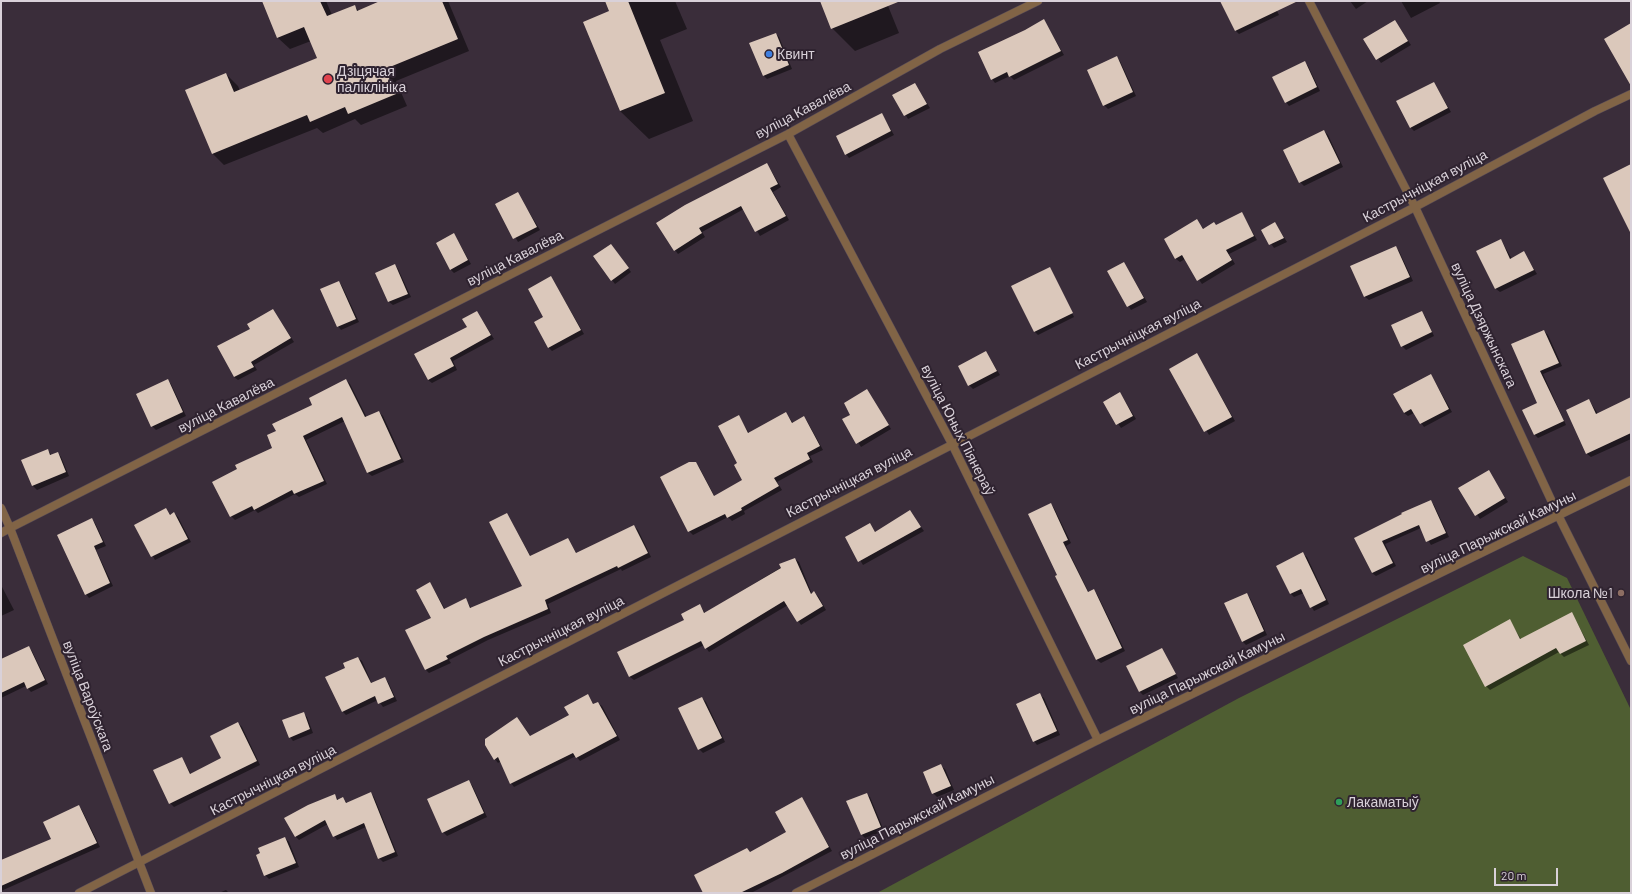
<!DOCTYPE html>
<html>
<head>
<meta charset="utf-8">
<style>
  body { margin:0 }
  #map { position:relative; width:1632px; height:894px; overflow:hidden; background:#3a2d3a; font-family:Barlow,sans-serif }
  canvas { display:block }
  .frame { position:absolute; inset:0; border:2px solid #d9d1d9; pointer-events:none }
  .scale { position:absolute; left:1494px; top:868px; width:64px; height:18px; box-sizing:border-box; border:2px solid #d9d1d9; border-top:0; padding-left:5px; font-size:12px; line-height:14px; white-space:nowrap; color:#d9d1d9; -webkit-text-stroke:3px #2f2330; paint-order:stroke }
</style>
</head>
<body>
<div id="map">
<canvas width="1632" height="894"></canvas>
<div class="frame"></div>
<div class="scale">20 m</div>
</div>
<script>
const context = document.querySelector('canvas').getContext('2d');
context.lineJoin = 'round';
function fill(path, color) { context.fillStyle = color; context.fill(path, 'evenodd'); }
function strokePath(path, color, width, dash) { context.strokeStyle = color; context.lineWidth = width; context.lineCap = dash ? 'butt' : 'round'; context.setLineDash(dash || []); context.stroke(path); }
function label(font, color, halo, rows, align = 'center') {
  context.font = font + ' Barlow,sans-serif'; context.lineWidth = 4; context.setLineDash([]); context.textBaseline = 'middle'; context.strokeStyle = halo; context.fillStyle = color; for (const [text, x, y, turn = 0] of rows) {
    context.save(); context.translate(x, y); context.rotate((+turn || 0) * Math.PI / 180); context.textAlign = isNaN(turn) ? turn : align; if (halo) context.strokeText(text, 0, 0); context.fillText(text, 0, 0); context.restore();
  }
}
fill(new Path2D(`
  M 1523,556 L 1567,578 L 1631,710 L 1631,893 L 877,893 L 1239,698 Z`), '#4f5e32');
fill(new Path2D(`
  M 263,1 L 326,1 L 332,15 L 354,6 L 359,11 L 383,1 L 448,1 L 469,51 L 396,81 L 407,106 L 361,125 L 355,119 L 323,133 L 317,128 L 224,165 L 212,153 L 226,74 L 238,86 L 240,91 L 318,58 L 311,41 L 290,49 L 278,38 Z
  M 606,1 L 675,1 L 687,29 L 660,40 L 693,121 L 649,139 L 620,111 L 611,11 Z
  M 821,1 L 886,1 L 899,33 L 855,51 L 832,28 Z
  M 1221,1 L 1272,1 L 1279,15 L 1239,34 L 1236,31 Z
  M 1350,1 L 1368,1 L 1356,9 Z
  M 1401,1 L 1439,1 L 1440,3 L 1411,18 Z
  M 1044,20 L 1064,55 L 1014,80 L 1010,76 L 995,83 L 992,79 Z
  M 1395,21 L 1411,45 L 1381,63 L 1365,40 Z
  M 776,34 L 779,37 L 792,69 L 767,79 L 763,75 Z
  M 1117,58 L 1120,61 L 1136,96 L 1108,109 L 1104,105 Z
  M 1305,63 L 1308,66 L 1320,91 L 1289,106 L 1286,102 Z
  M 1434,83 L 1451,112 L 1414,131 L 1410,127 Z
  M 915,84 L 930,108 L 908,119 L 894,95 Z
  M 882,114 L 894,135 L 849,158 L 846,154 Z
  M 1324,131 L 1328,135 L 1343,167 L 1304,186 L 1300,182 L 1285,150 Z
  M 767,164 L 781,187 L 773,192 L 789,220 L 760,236 L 744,209 L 702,232 L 705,237 L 678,254 L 675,250 Z
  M 518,194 L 540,230 L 518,242 L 497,205 Z
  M 1242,213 L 1257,240 L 1229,254 L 1235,264 L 1202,284 L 1185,259 L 1180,262 L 1176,259 L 1165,239 L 1197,221 L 1204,229 L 1216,226 Z
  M 1275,223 L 1287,242 L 1274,248 L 1262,230 Z
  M 454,234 L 471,264 L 454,273 L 451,270 Z
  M 1501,240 L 1512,259 L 1524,253 L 1537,274 L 1500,292 L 1496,289 L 1478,252 Z
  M 611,245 L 631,272 L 615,284 L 612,280 Z
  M 1395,247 L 1399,251 L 1413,281 L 1369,300 L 1365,297 L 1352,267 Z
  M 1124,263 L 1147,302 L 1131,310 L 1108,272 Z
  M 395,265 L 398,269 L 411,297 L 393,305 L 389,302 L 377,273 Z
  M 1050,268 L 1074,317 L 1038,335 L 1034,331 Z
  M 551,277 L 584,334 L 552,351 L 549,348 L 545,317 Z
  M 339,282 L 342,286 L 359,322 L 341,330 L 338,326 Z
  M 273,310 L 294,342 L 254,365 L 257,370 L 238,380 L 234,377 L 251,329 Z
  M 477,312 L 494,339 L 453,361 L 457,370 L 432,383 L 428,380 L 468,328 Z
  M 1421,312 L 1425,316 L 1434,336 L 1406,350 L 1402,346 Z
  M 1544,331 L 1548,335 L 1562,366 L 1543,374 L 1566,425 L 1538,438 L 1535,435 L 1538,404 L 1512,344 Z
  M 986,352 L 1000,375 L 973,389 L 969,385 Z
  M 1197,354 L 1235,421 L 1209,435 L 1170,369 Z
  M 1431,375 L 1452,412 L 1424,427 L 1414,413 L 1408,416 L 1404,413 L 1395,395 Z
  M 167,380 L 171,384 L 186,416 L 156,430 L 152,426 Z
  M 346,380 L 350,384 L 367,418 L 379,412 L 383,416 L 404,462 L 372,476 L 368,473 L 345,421 L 306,440 L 327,484 L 299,497 L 295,494 L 258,513 L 255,510 L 235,520 L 231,516 L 239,469 L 274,448 L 277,432 Z
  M 867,390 L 891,429 L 861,447 L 844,420 L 852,415 Z
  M 1120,393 L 1136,419 L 1121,428 L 1104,403 Z
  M 1631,398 L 1631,439 L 1591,457 L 1587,454 L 1589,400 L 1598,414 Z
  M 786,413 L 793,423 L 804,417 L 807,421 L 823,450 L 810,456 L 813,462 L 777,482 L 782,490 L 744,511 L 745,514 L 732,521 L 728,517 L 693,535 L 689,531 L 661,478 L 696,463 L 699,467 L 715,497 L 744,481 L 739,463 L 739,417 L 749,433 Z
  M 48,450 L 52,456 L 58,453 L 61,457 L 69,476 L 37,490 L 33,486 L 22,461 Z
  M 1489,472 L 1508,502 L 1480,519 L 1460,489 Z
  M 1430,501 L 1434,505 L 1449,537 L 1431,545 L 1421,528 L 1385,544 L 1396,566 L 1376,576 L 1372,573 L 1355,539 Z
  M 1051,504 L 1054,508 L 1071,543 L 1066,546 L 1089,593 L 1093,591 L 1097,594 L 1125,651 L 1101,663 L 1097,660 L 1056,577 L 1058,576 Z
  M 166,510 L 171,515 L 174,513 L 178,517 L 191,542 L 155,560 L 136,525 Z
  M 909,511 L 924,531 L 863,565 L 846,537 L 870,524 L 876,533 Z
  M 507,514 L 531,557 L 568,539 L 577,554 L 634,526 L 638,530 L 651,557 L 622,571 L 621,569 L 548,604 L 551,613 L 488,640 L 449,660 L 451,663 L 429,673 L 426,670 L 432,618 L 430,583 L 445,609 L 465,599 L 472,609 L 523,586 Z
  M 92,520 L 95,523 L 106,546 L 96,550 L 113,586 L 89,598 L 86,594 Z
  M 1303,554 L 1307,557 L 1329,604 L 1314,611 L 1304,593 L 1294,597 L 1291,594 Z
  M 795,559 L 799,562 L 812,594 L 814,593 L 818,596 L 826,610 L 801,625 L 788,605 L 709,652 L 704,645 L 634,680 L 630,677 L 618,653 L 685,620 L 700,605 L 705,613 Z
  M 1,585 L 14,610 L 1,616 Z
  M 1246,594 L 1250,598 L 1267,635 L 1246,645 L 1242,641 Z
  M 1572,614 L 1589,645 L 1564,657 L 1559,652 L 1490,690 L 1486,686 L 1509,620 L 1521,639 Z
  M 29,647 L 32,651 L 48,684 L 31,692 L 26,686 L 1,698 L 1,660 Z
  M 1162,649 L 1178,678 L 1143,695 L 1140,692 L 1127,666 Z
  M 358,658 L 362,661 L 372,684 L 384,678 L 388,682 L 397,701 L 383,707 L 378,700 L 346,715 L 342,711 L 346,668 Z
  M 588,695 L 594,705 L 598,703 L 602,706 L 620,740 L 580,761 L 576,756 L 514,787 L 511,783 L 501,761 L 498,763 L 495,759 L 517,718 L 531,737 L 570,716 Z
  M 1040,695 L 1044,698 L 1060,735 L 1037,745 L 1034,741 Z
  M 702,698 L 706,702 L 725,742 L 703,753 L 699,749 Z
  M 303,713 L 307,717 L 313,733 L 293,741 L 290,737 Z
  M 238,723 L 242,727 L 260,765 L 174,807 L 170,803 L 182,758 L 191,774 L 222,759 Z
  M 941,766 L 945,769 L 954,790 L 937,797 L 933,793 Z
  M 468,782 L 472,785 L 487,817 L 447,836 L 443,832 Z
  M 371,793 L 374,797 L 398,856 L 383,862 L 379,858 L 366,827 L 337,840 L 328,824 L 299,840 L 295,836 L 334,795 L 339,800 L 343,798 L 347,803 Z
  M 866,794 L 870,797 L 884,831 L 865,838 L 862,835 Z
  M 802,799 L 832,851 L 751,893 L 704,893 L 747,849 L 751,853 L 788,833 Z
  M 79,806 L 82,810 L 100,847 L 1,891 L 1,861 L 52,839 Z
  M 285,838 L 289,842 L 299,867 L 269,879 L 265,875 L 262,854 Z
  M 226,890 L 229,893 L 219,893 Z`), '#0007');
fill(new Path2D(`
  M 262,1 L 320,1 L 327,16 L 355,5 L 357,11 L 380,1 L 442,1 L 458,39 L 385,69 L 396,94 L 348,114 L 345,107 L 310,122 L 307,115 L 212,154 L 185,90 L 226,73 L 234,92 L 317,58 L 304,27 L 277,38 Z
  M 605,1 L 628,1 L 665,93 L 620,111 L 583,22 L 609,11 Z
  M 820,1 L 898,1 L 898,2 L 831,29 Z
  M 1220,1 L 1298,1 L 1235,31 Z
  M 1044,19 L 1061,51 L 1009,77 L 1007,72 L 991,80 L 978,52 L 1025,30 Z
  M 1395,20 L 1408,41 L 1376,60 L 1363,39 Z
  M 1631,23 L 1631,86 L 1604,39 Z
  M 776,33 L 789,65 L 763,76 L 749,43 Z
  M 1117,56 L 1133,92 L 1103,106 L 1087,70 Z
  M 1305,61 L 1317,87 L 1285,103 L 1272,77 Z
  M 1434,82 L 1448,108 L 1410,128 L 1396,101 Z
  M 915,83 L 927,104 L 904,116 L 892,95 Z
  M 882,113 L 891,131 L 845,155 L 836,136 Z
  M 1324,130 L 1340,163 L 1299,183 L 1283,150 Z
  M 767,163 L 778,184 L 770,188 L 786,216 L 755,232 L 741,206 L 699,228 L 702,233 L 674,251 L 656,223 L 685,205 Z
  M 1631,164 L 1631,234 L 1603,178 Z
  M 518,192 L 537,227 L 513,239 L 495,204 Z
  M 1242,212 L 1254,236 L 1226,250 L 1232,260 L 1197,281 L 1182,255 L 1175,259 L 1164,239 L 1197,219 L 1203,229 L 1214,222 L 1216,225 Z
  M 1275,222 L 1284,238 L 1269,245 L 1261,230 Z
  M 454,233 L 468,260 L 450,270 L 436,243 Z
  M 1501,239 L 1510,259 L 1524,251 L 1534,270 L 1495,289 L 1476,251 Z
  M 611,244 L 629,268 L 611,281 L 593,256 Z
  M 1396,246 L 1410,277 L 1364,297 L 1350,266 Z
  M 1124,262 L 1144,298 L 1127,307 L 1107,271 Z
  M 395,264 L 408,294 L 388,302 L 375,273 Z
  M 1050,267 L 1073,313 L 1034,332 L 1011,286 Z
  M 551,276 L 581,330 L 548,348 L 534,322 L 543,317 L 528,289 Z
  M 339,281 L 356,319 L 337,327 L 320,289 Z
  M 273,309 L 291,338 L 251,362 L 254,367 L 234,377 L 217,346 L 250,329 L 247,324 Z
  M 477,311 L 491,335 L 450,358 L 454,366 L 428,380 L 414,354 L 467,327 L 462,319 Z
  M 1422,311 L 1432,332 L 1401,347 L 1391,325 Z
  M 1544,330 L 1559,363 L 1540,371 L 1564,421 L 1534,435 L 1522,410 L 1537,403 L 1511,344 Z
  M 986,351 L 997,371 L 968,386 L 958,366 Z
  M 1197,353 L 1232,417 L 1204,432 L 1169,369 Z
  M 1431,374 L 1449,409 L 1420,424 L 1411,409 L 1404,413 L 1393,394 Z
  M 168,379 L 183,412 L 151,427 L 136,394 Z
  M 346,379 L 365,417 L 379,411 L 401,459 L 367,473 L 342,417 L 303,436 L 324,481 L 294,494 L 292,490 L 254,510 L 252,506 L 230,517 L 212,482 L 237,469 L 235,465 L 272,448 L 267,435 L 276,431 L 272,424 L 312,405 L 309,398 Z
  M 867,389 L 889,425 L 856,444 L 842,419 L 850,415 L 844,403 Z
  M 1120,392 L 1133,416 L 1116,425 L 1103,402 Z
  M 1631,397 L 1631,433 L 1586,454 L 1566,410 L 1589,399 L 1596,414 Z
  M 786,412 L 792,423 L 804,416 L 820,446 L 807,453 L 810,459 L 774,478 L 779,486 L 741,508 L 742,510 L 727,518 L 725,514 L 688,532 L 660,477 L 689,462 L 696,462 L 714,496 L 742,480 L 734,465 L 737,463 L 718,426 L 739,415 L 748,433 Z
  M 48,449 L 50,455 L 58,452 L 66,472 L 32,486 L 21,460 Z
  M 1489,470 L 1505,498 L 1475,516 L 1458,488 Z
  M 1431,500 L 1446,533 L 1426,542 L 1419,525 L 1382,541 L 1393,563 L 1372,573 L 1354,538 L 1402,514 L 1401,513 Z
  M 1051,503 L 1068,540 L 1063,542 L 1088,592 L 1094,589 L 1122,648 L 1096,660 L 1055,576 L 1057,575 L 1028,514 Z
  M 166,508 L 170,515 L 174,512 L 188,539 L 151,557 L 134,525 Z
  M 910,510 L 921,527 L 858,562 L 845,537 L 870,523 L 875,532 Z
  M 507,513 L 530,556 L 568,538 L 576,553 L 634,525 L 648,553 L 618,568 L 617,566 L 545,600 L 548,609 L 484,637 L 446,656 L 448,659 L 425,670 L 405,630 L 431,618 L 416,590 L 430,582 L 444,609 L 466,598 L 470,608 L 522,586 L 489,522 Z
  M 92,518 L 103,542 L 94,546 L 110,583 L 85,595 L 57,535 Z
  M 1303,552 L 1326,600 L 1310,608 L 1301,589 L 1290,594 L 1276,566 Z
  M 795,558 L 811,594 L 814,591 L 823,606 L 797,622 L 784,601 L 705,649 L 701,641 L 629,677 L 617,652 L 684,620 L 681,614 L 700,604 L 704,613 L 781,568 L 779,564 Z
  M 1247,593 L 1264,631 L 1242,642 L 1224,603 Z
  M 1572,612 L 1586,641 L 1560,654 L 1556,648 L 1485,687 L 1463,645 L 1510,619 L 1520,639 Z
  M 29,646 L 45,680 L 27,689 L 24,682 L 1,693 L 1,659 Z
  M 1162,648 L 1176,674 L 1139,692 L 1126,666 Z
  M 358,657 L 371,683 L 385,677 L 394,697 L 378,704 L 375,696 L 342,712 L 325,677 L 345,668 L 343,663 Z
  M 1040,693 L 1057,731 L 1033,742 L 1016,704 Z
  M 588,694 L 593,704 L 598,702 L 617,736 L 576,758 L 573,753 L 510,784 L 498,757 L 494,760 L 485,745 L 485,739 L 517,717 L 530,736 L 569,715 L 564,707 Z
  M 702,697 L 722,738 L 698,750 L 678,708 Z
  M 304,712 L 310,729 L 289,738 L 282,720 Z
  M 238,722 L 257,761 L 169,804 L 153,770 L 182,757 L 190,774 L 221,758 L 210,736 Z
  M 941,764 L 951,786 L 932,794 L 923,772 Z
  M 469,780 L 484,813 L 442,833 L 427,799 Z
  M 371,792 L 395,852 L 378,859 L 364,823 L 333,837 L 325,820 L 295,837 L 284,818 L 308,805 L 335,794 L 337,800 L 343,797 L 346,803 Z
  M 867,793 L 881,827 L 861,835 L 846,801 Z
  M 802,797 L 829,847 L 782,873 L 740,893 L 703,893 L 694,875 L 747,848 L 750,852 L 786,832 L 775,812 Z
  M 79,805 L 97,843 L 1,886 L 1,860 L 51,839 L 43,822 Z
  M 285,837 L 296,863 L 264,876 L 256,855 L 260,853 L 258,848 Z`), '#dbc8bb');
const minor = new Path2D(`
  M 1309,1 L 1415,207 L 1559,517 L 1631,661
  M 788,134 L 952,444 L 1098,740
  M 1,508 L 10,528 L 788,134 L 940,49 L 1038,1
  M 79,893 L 1415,207 L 1595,111 L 1631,94`);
const tertiary = new Path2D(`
  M 1,533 L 10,528 L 151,893
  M 796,893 L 1098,740 L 1631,480`);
strokePath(minor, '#574b57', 9);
strokePath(tertiary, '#574b57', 9);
strokePath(minor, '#816446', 8);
strokePath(tertiary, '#816446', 8);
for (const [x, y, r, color] of [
  [769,54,4,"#3f7fe0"],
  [328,79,5,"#e0444e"],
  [1621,593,4,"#8d6e63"],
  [1339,802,4,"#2e9e5b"]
]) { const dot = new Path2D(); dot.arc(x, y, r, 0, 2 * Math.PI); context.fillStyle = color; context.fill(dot); strokePath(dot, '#2f2330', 1.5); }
label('14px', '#d9d1d9', '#2f2330', [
  ["Квинт",777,54],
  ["Дзіцячая",337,71],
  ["паліклініка",337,87],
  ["Школа №1",1613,593,"right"],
  ["Лакаматыў",1347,802]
], 'left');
label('14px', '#d9d1d9', '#2f2330', [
  ["вуліца Кавалёва",803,110,-28],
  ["Кастрычніцкая вуліца",1425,186,-28],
  ["вуліца Кавалёва",515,258,-27],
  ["вуліца Дзяржынскага",1484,325,65],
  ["Кастрычніцкая вуліца",1138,334,-27],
  ["вуліца Кавалёва",226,405,-27],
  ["вуліца Юных Піянераў",958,430,63],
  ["Кастрычніцкая вуліца",849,482,-27],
  ["вуліца Парыжскай Камуны",1498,532,-26],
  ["Кастрычніцкая вуліца",561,631,-27],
  ["вуліца Парыжскай Камуны",1207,673,-26],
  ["вуліца Вароўскага",88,696,69],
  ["Кастрычніцкая вуліца",273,780,-27],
  ["вуліца Парыжскай Камуны",917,817,-27]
]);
</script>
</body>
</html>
